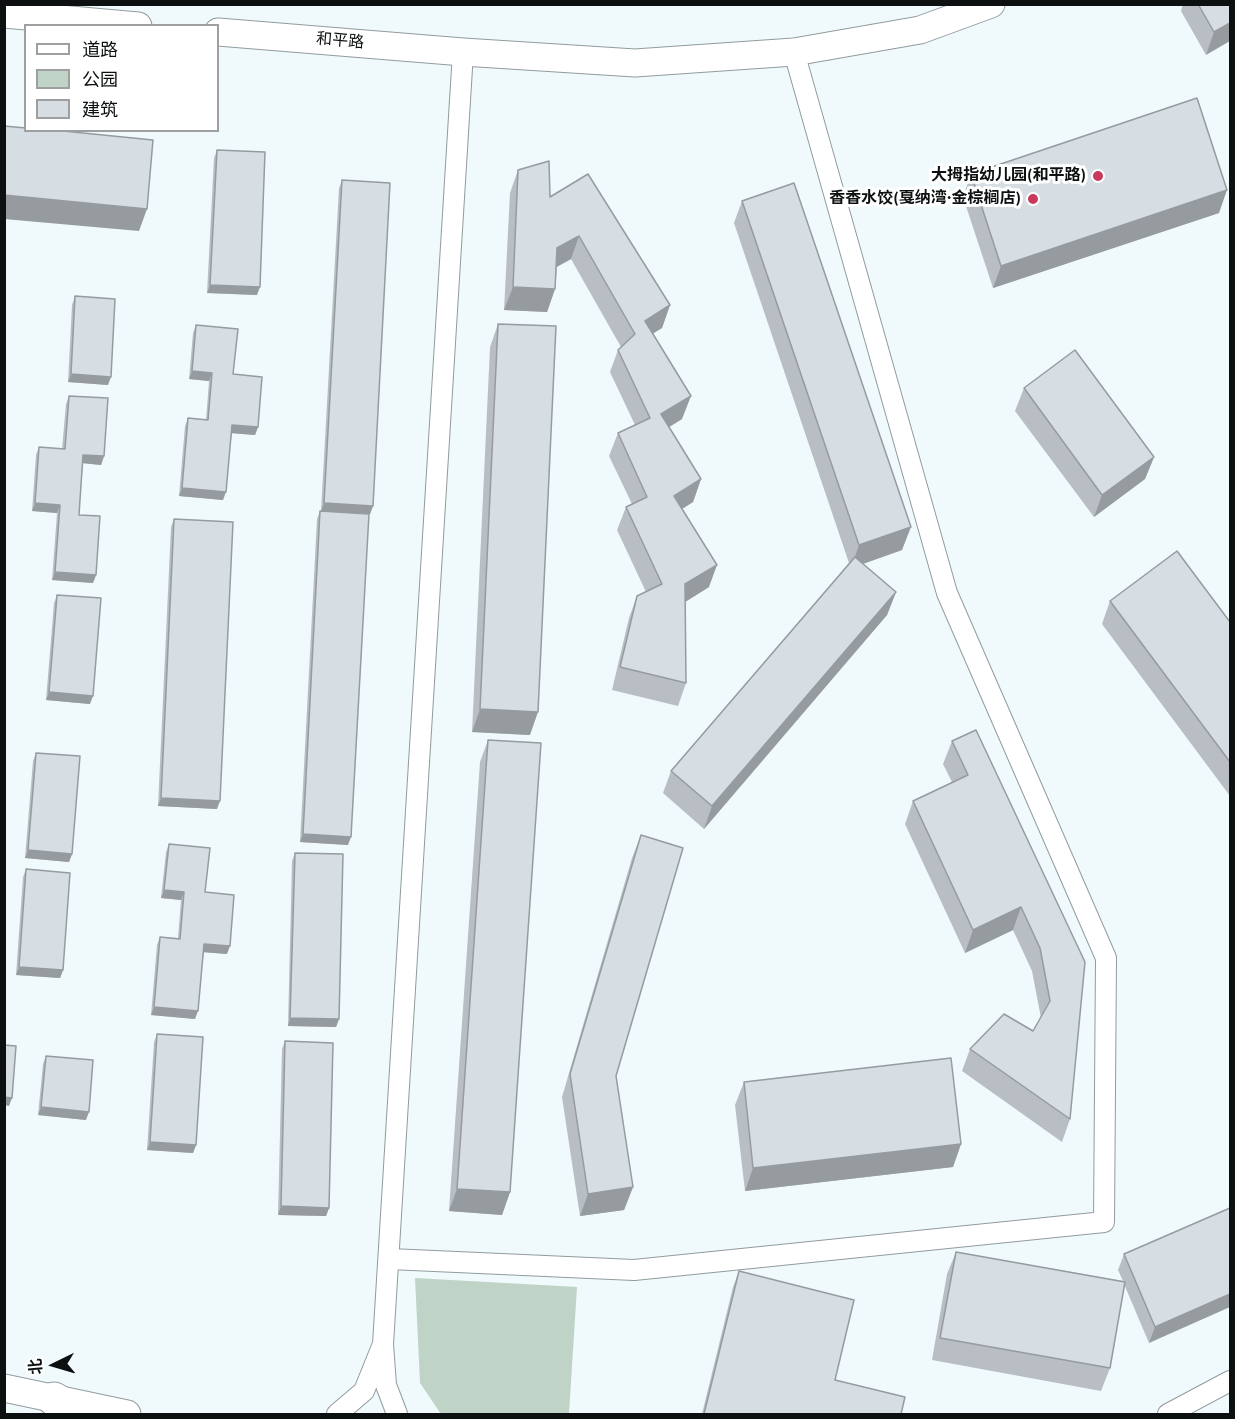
<!DOCTYPE html>
<html>
<head>
<meta charset="utf-8">
<style>
  body { margin:0 }
  #map { position:relative; width:1235px; height:1419px; overflow:hidden; background:#f0fafd; font-family:"Source Sans 3","Noto Sans SC",sans-serif }
  canvas { display:block }
  .frame { position:absolute; inset:0; border:6px solid #0c1011; pointer-events:none }
  .legend { position:absolute; left:24px; top:24px; width:195px; height:108px; box-sizing:border-box; background:#fff; border:2px solid #9e9fa0; margin:0; padding:8px 10px; list-style:none; font-size:18px; color:#0c1011 }
  .legend li { display:flex; align-items:center; gap:12px; height:30px }
  .legend b { width:30px; border:2px solid #9e9fa0 }
  .north { position:absolute; left:24px; top:1335px; width:60px; height:60px; -webkit-text-stroke:4px #fff; paint-order:stroke; rotate:265deg; font-size:16px; font-weight:700; line-height:24px; text-align:center; color:#0c1011 }
  .north::after { content:''; display:block; margin:auto; width:21px; height:27px; background:#0c1011; clip-path:polygon(50% 0,100% 100%,50% 72%,0 100%) }
</style>
</head>
<body>
<div id="map">
<canvas width="1235" height="1419"></canvas>
<div class="frame"></div>
<ul class="legend">
<li><b style="height:8px;background:#fff"></b>道路</li>
<li><b style="height:16px;background:#bfd4c6"></b>公园</li>
<li><b style="height:16px;background:#d6dde3"></b>建筑</li>
</ul>
<div class="north">北</div>
</div>
<script>
const context = document.querySelector('canvas').getContext('2d');
context.lineJoin = 'round';
function fill(path, color) { context.fillStyle = color; context.fill(path, 'evenodd'); }
function strokePath(path, color, width, dash) { context.strokeStyle = color; context.lineWidth = width; context.lineCap = dash ? 'butt' : 'round'; context.setLineDash(dash || []); context.stroke(path); }
function label(font, color, halo, rows, align = 'center') {
  context.font = font + ' "Source Sans 3","Noto Sans SC",sans-serif'; context.lineWidth = 6; context.setLineDash([]); context.textBaseline = 'middle'; context.strokeStyle = halo; context.fillStyle = color; for (const [text, x, y, turn = 0] of rows) {
    context.save(); context.translate(x, y); context.rotate((+turn || 0) * Math.PI / 180); context.textAlign = isNaN(turn) ? turn : align; if (halo) context.strokeText(text, 0, 0); context.fillText(text, 0, 0); context.restore();
  }
}
fill(new Path2D(`
  M 415,1278 L 577,1287 L 569,1414 L 441,1414 L 420,1383 Z`), '#bfd4c6');
const street = new Path2D(`
  M 390,1259 L 634,1270 L 1104,1222 L 1106,958 L 947,593 L 794,52
  M 383,1344 L 463,52
  M 337,1414 L 364,1391 L 383,1344 L 386,1385 L 397,1414
  M 1168,1414 L 1230,1381`);
const secondary = new Path2D(`
  M 4,14 L 138,26
  M 218,32 L 463,52 L 635,63 L 794,52 L 920,30 L 991,4
  M 4,1388 L 127,1414`);
const highway = new Path2D(`
  M 54,1399 L 79,1414`);
strokePath(street, '#929b9e', 22);
strokePath(secondary, '#929b9e', 29);
strokePath(highway, '#929b9e', 35);
strokePath(street, '#fff', 20);
strokePath(secondary, '#fff', 27);
strokePath(highway, '#fff', 33);
fill(new Path2D(`
  M 1183,4 L 1230,4 L 1206,55 L 1181,11 Z
  M 217,150 L 257,295 L 207,293 L 214,158 Z
  M 518,170 L 550,197 L 670,305 L 662,328 L 652,334 L 682,419 L 669,427 L 701,479 L 693,502 L 682,509 L 709,587 L 685,602 L 686,683 L 678,706 L 612,690 L 629,618 L 637,596 L 646,592 L 617,530 L 626,507 L 632,504 L 609,456 L 618,433 L 635,425 L 610,372 L 618,350 L 621,347 L 571,259 L 557,267 L 555,289 L 547,312 L 504,310 L 510,193 Z
  M 971,174 L 1219,213 L 993,288 L 963,197 Z
  M 342,180 L 373,506 L 370,514 L 369,514 L 348,845 L 300,842 L 317,519 L 320,511 L 321,511 L 339,188 Z
  M 742,201 L 902,550 L 863,564 L 896,592 L 887,615 L 704,829 L 663,793 L 671,771 L 849,563 L 734,223 Z
  M 75,296 L 108,385 L 68,382 L 72,305 Z
  M 498,324 L 530,735 L 472,732 L 490,347 Z
  M 196,325 L 233,374 L 258,427 L 255,435 L 232,433 L 223,500 L 179,496 L 185,426 L 188,418 L 206,420 L 209,381 L 189,379 L 193,333 Z
  M 1024,388 L 1154,457 L 1145,479 L 1094,517 L 1015,411 Z
  M 69,396 L 104,456 L 101,465 L 83,463 L 79,515 L 96,575 L 93,583 L 52,580 L 57,513 L 32,511 L 36,455 L 39,447 L 62,449 L 66,404 Z
  M 174,519 L 217,809 L 158,806 L 171,527 Z
  M 57,595 L 90,704 L 46,700 L 54,603 Z
  M 1110,601 L 1230,622 L 1230,796 L 1102,624 Z
  M 488,740 L 510,1192 L 502,1215 L 449,1211 L 480,762 Z
  M 952,741 L 1085,962 L 1070,1119 L 1062,1142 L 962,1071 L 970,1049 L 1033,1031 L 1041,1018 L 1032,971 L 1013,930 L 965,953 L 905,824 L 913,801 L 952,782 L 943,764 Z
  M 36,753 L 72,854 L 69,862 L 25,858 L 33,761 Z
  M 641,835 L 616,1076 L 633,1187 L 624,1210 L 580,1216 L 562,1097 L 632,858 Z
  M 169,844 L 205,892 L 227,954 L 204,952 L 195,1019 L 151,1015 L 157,945 L 160,937 L 178,938 L 181,900 L 161,898 L 166,852 Z
  M 295,853 L 339,1019 L 336,1027 L 288,1026 L 292,861 Z
  M 26,869 L 63,970 L 60,978 L 16,975 L 23,877 Z
  M 157,1034 L 196,1145 L 193,1153 L 147,1150 L 154,1042 Z
  M 285,1041 L 329,1208 L 326,1216 L 278,1215 L 282,1049 Z
  M 46,1056 L 86,1120 L 38,1115 L 43,1064 Z
  M 744,1082 L 961,1144 L 953,1167 L 745,1191 L 735,1105 Z
  M 1230,1208 L 1149,1343 L 1124,1284 L 1110,1368 L 1101,1391 L 932,1360 L 947,1274 L 956,1252 L 1123,1281 L 1118,1270 L 1124,1254 Z
  M 739,1271 L 835,1380 L 901,1414 L 702,1414 L 733,1287 Z`), '#b8bec3');
fill(new Path2D(`
  M 1230,23 L 1230,41 L 1206,55 L 1214,32 Z
  M 1227,190 L 1219,213 L 993,288 L 1001,266 Z
  M 4,195 L 147,209 L 139,231 L 4,219 Z
  M 579,236 L 571,259 L 549,271 L 557,248 Z
  M 210,285 L 260,287 L 257,295 L 207,293 Z
  M 513,287 L 555,289 L 547,312 L 504,310 Z
  M 670,305 L 662,328 L 636,344 L 645,321 Z
  M 192,371 L 212,373 L 209,381 L 189,379 Z
  M 71,374 L 111,377 L 108,385 L 68,382 Z
  M 691,396 L 682,419 L 653,437 L 661,414 Z
  M 232,425 L 258,427 L 255,435 L 229,433 Z
  M 83,455 L 104,456 L 101,465 L 81,463 Z
  M 1154,457 L 1145,479 L 1094,517 L 1102,495 Z
  M 701,479 L 693,502 L 666,519 L 674,496 Z
  M 182,488 L 226,492 L 223,500 L 179,496 Z
  M 35,503 L 60,505 L 57,513 L 32,511 Z
  M 324,503 L 373,506 L 370,514 L 321,511 Z
  M 911,527 L 902,550 L 851,568 L 859,545 Z
  M 717,565 L 709,587 L 677,607 L 685,584 Z
  M 55,572 L 96,575 L 93,583 L 52,580 Z
  M 896,592 L 887,615 L 704,829 L 712,806 Z
  M 49,692 L 93,696 L 90,704 L 46,700 Z
  M 480,709 L 538,712 L 530,735 L 472,732 Z
  M 161,798 L 220,801 L 217,809 L 158,806 Z
  M 303,834 L 351,837 L 348,845 L 300,842 Z
  M 28,850 L 72,854 L 69,862 L 25,858 Z
  M 164,890 L 184,892 L 181,900 L 161,898 Z
  M 1021,907 L 1013,930 L 965,953 L 973,930 Z
  M 204,944 L 230,946 L 227,954 L 201,952 Z
  M 19,967 L 63,970 L 60,978 L 16,975 Z
  M 154,1007 L 198,1011 L 195,1019 L 151,1015 Z
  M 290,1018 L 339,1019 L 336,1027 L 288,1026 Z
  M 4,1097 L 12,1098 L 9,1106 L 4,1105 Z
  M 41,1107 L 89,1112 L 86,1120 L 38,1115 Z
  M 150,1142 L 196,1145 L 193,1153 L 147,1150 Z
  M 961,1144 L 953,1167 L 745,1191 L 753,1168 Z
  M 633,1187 L 624,1210 L 580,1216 L 588,1194 Z
  M 457,1189 L 510,1192 L 502,1215 L 449,1211 Z
  M 281,1206 L 329,1208 L 326,1216 L 278,1215 Z
  M 1230,1294 L 1230,1307 L 1149,1343 L 1155,1327 Z`), '#969b9f');
const building = new Path2D(`
  M 1198,4 L 1230,4 L 1230,23 L 1214,32 Z
  M 1197,98 L 1227,190 L 1001,266 L 971,174 Z
  M 4,126 L 26,128 L 26,130 L 53,130 L 153,140 L 147,209 L 4,195 Z
  M 217,150 L 265,152 L 260,287 L 210,285 Z
  M 549,161 L 550,197 L 588,174 L 670,305 L 645,321 L 691,396 L 661,414 L 701,479 L 674,496 L 717,565 L 685,584 L 686,683 L 620,667 L 637,596 L 662,584 L 626,507 L 647,497 L 618,433 L 650,418 L 618,350 L 635,334 L 579,236 L 557,248 L 555,289 L 513,287 L 518,170 Z
  M 342,180 L 390,183 L 373,506 L 324,503 Z
  M 794,183 L 911,527 L 859,545 L 742,201 Z
  M 75,296 L 115,299 L 111,377 L 71,374 Z
  M 498,324 L 556,326 L 538,712 L 480,709 Z
  M 196,325 L 238,329 L 233,374 L 262,377 L 258,427 L 232,425 L 226,492 L 182,488 L 188,418 L 208,420 L 212,373 L 192,371 Z
  M 1075,350 L 1154,457 L 1102,495 L 1024,388 Z
  M 69,396 L 108,398 L 104,456 L 83,455 L 79,515 L 100,516 L 96,575 L 55,572 L 60,505 L 35,503 L 39,447 L 65,449 Z
  M 320,511 L 369,514 L 351,837 L 303,834 Z
  M 174,519 L 233,522 L 220,801 L 161,798 Z
  M 1177,551 L 1230,622 L 1230,762 L 1110,601 Z
  M 855,557 L 896,592 L 712,806 L 671,771 Z
  M 57,595 L 101,598 L 93,696 L 49,692 Z
  M 976,730 L 1085,962 L 1070,1119 L 970,1049 L 1004,1014 L 1033,1031 L 1050,1001 L 1040,948 L 1021,907 L 973,930 L 913,801 L 968,775 L 952,741 Z
  M 488,740 L 541,743 L 510,1192 L 457,1189 Z
  M 36,753 L 80,756 L 72,854 L 28,850 Z
  M 641,835 L 683,848 L 616,1076 L 633,1187 L 588,1194 L 570,1074 Z
  M 169,844 L 210,848 L 205,892 L 234,895 L 230,946 L 204,944 L 198,1011 L 154,1007 L 160,937 L 180,939 L 184,892 L 164,890 Z
  M 295,853 L 343,854 L 339,1019 L 290,1018 Z
  M 26,869 L 70,873 L 63,970 L 19,967 Z
  M 157,1034 L 203,1037 L 196,1145 L 150,1142 Z
  M 285,1041 L 333,1043 L 329,1208 L 281,1206 Z
  M 4,1045 L 16,1046 L 12,1098 L 4,1097 Z
  M 46,1056 L 93,1060 L 89,1112 L 41,1107 Z
  M 951,1058 L 961,1144 L 753,1168 L 744,1082 Z
  M 1230,1208 L 1230,1294 L 1155,1327 L 1124,1254 Z
  M 956,1252 L 1125,1282 L 1110,1368 L 940,1338 Z
  M 739,1271 L 854,1300 L 835,1380 L 905,1397 L 901,1414 L 704,1414 Z`);
fill(building, '#d6dde3');
strokePath(building, '#969b9f', 1.5);
for (const [x, y, r, color] of [
  [1098,176,6,"#c9395b"],
  [1033,199,6,"#c9395b"]
]) { const dot = new Path2D(); dot.arc(x, y, r, 0, 2 * Math.PI); context.fillStyle = color; context.fill(dot); strokePath(dot, '#fff', 2); }
label('16px', '#0c1011', '#fff', [
  ["和平路",340,42,5]
]);
label('bold 16px', '#0c1011', '#fff', [
  ["大拇指幼儿园(和平路)",1086,176],
  ["香香水饺(戛纳湾·金棕榈店)",1021,199]
], 'right');
</script>
</body>
</html>
